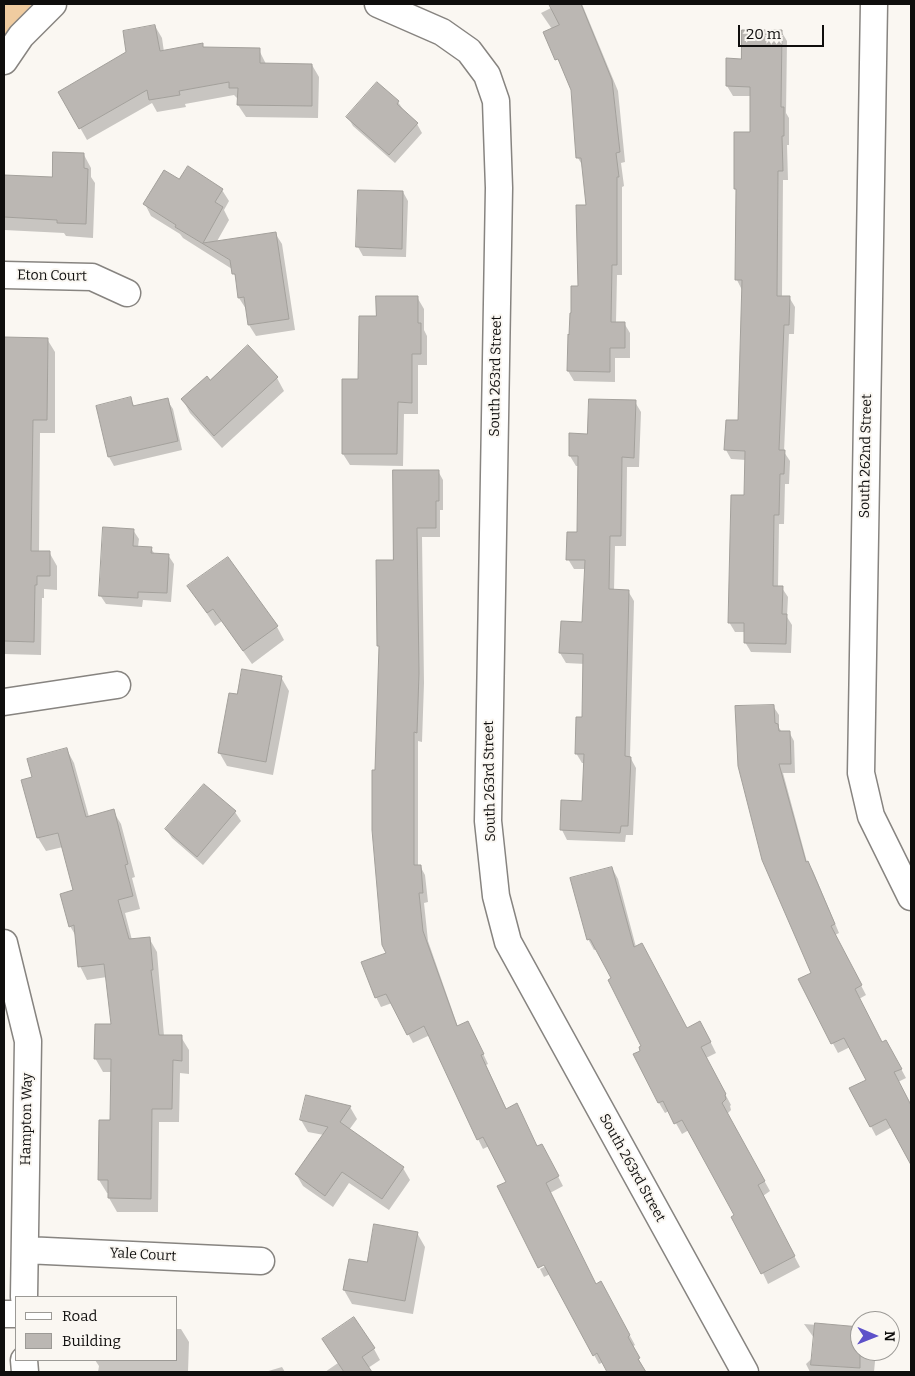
<!DOCTYPE html>
<html>
<head>
<meta charset="utf-8">
<style>
  body { margin:0 }
  #map { position:relative; width:915px; height:1376px; overflow:hidden; background:#faf7f2; font-family:Bitter,serif }
  canvas { display:block }
  .frame { position:absolute; inset:0; border:5px solid #0f0e0d; pointer-events:none }
  .legend { position:absolute; left:15px; top:1296px; width:162px; height:65px; box-sizing:border-box; background:#faf7f2; border:1px solid #9c9a96; margin:0; padding:6px 9px; list-style:none; font-size:15px; color:#0f0e0d }
  .legend li { display:flex; align-items:center; gap:10px; height:25px }
  .legend b { width:25px; border:1px solid #9c9a96 }
  .north { position:absolute; left:850px; top:1311px; width:50px; height:50px; box-sizing:border-box; background:#faf7f2; border:1px solid #9c9a96; border-radius:50%; rotate:91deg; font-size:14px; font-weight:700; line-height:20px; text-align:center; color:#0f0e0d }
  .north::after { content:''; display:block; margin:auto; width:18px; height:22px; background:#5d51c9; clip-path:polygon(50% 0,100% 100%,50% 72%,0 100%) }
  .scale { position:absolute; left:738px; top:25px; width:86px; height:22px; box-sizing:border-box; border:2px solid #0f0e0d; border-top:0; padding-left:6px; font-size:15px; line-height:18px; white-space:nowrap; color:#0f0e0d; -webkit-text-stroke:4px #faf7f2; paint-order:stroke }
</style>
</head>
<body>
<div id="map">
<canvas width="915" height="1376"></canvas>
<div class="frame"></div>
<ul class="legend">
<li><b style="height:6px;background:#fff"></b>Road</li>
<li><b style="height:14px;background:#bbb7b3"></b>Building</li>
</ul>
<div class="north">N</div>
<div class="scale">20 m</div>
</div>
<script>
const context = document.querySelector('canvas').getContext('2d');
context.lineJoin = 'round';
function fill(path, color) { context.fillStyle = color; context.fill(path, 'evenodd'); }
function strokePath(path, color, width, dash) { context.strokeStyle = color; context.lineWidth = width; context.lineCap = dash ? 'butt' : 'round'; context.setLineDash(dash || []); context.stroke(path); }
function label(font, color, halo, rows, align = 'center') {
  context.font = font + ' Bitter,serif'; context.lineWidth = 4; context.setLineDash([]); context.textBaseline = 'middle'; context.strokeStyle = halo; context.fillStyle = color; for (const [text, x, y, turn = 0] of rows) {
    context.save(); context.translate(x, y); context.rotate((+turn || 0) * Math.PI / 180); context.textAlign = isNaN(turn) ? turn : align; if (halo) context.strokeText(text, 0, 0); context.fillText(text, 0, 0); context.restore();
  }
}
fill(new Path2D(`
  M 4,4 L 32,4 L 4,38 Z`), '#f0cca0');
fill(new Path2D(`
  M 559,4 L 582,4 L 618,91 L 625,162 L 621,163 L 624,186 L 622,187 L 622,275 L 617,275 L 616,323 L 624,323 L 630,333 L 630,358 L 615,358 L 615,382 L 574,381 L 568,371 L 569,336 L 571,336 L 579,287 L 588,206 L 584,168 L 578,158 L 572,89 L 545,32 L 552,29 L 541,13 Z
  M 155,26 L 162,38 L 164,52 L 202,45 L 204,49 L 259,50 L 266,64 L 312,65 L 319,77 L 318,118 L 246,117 L 238,105 L 239,100 L 234,95 L 185,104 L 186,107 L 157,112 L 152,103 L 87,140 L 60,92 L 128,52 Z
  M 781,31 L 787,41 L 786,113 L 789,118 L 789,145 L 787,145 L 788,180 L 783,180 L 782,297 L 789,297 L 795,307 L 794,334 L 789,334 L 784,452 L 790,461 L 789,484 L 785,484 L 784,524 L 779,524 L 778,587 L 782,588 L 788,597 L 787,617 L 792,625 L 791,653 L 751,652 L 745,642 L 745,632 L 735,632 L 729,622 L 745,496 L 746,460 L 731,459 L 726,450 L 739,421 L 742,290 L 737,280 L 737,192 L 735,188 L 751,133 L 751,96 L 733,96 L 727,86 L 742,60 Z
  M 377,84 L 398,102 L 404,111 L 417,124 L 422,133 L 395,163 L 353,126 L 348,117 Z
  M 84,155 L 91,168 L 91,177 L 95,183 L 93,238 L 66,236 L 64,233 L 4,230 L 4,177 L 53,178 Z
  M 180,181 L 222,190 L 229,201 L 224,210 L 229,220 L 216,243 L 275,233 L 282,244 L 295,330 L 256,336 L 249,325 L 246,309 L 239,298 L 237,280 L 232,269 L 183,238 L 180,234 L 151,216 L 145,204 Z
  M 403,192 L 408,201 L 406,257 L 363,256 L 358,247 Z
  M 417,297 L 424,309 L 424,330 L 427,336 L 427,365 L 418,365 L 418,414 L 404,414 L 403,466 L 350,465 L 343,454 L 360,381 L 377,318 Z
  M 4,338 L 47,339 L 55,352 L 55,433 L 40,433 L 39,552 L 49,552 L 57,566 L 57,590 L 44,589 L 44,598 L 42,598 L 41,655 L 4,654 L 4,454 L 5,454 L 6,380 L 4,380 Z
  M 277,378 L 284,391 L 222,448 L 190,413 L 183,400 L 210,381 Z
  M 130,399 L 135,407 L 167,400 L 173,409 L 182,450 L 114,466 L 109,457 Z
  M 635,402 L 641,412 L 639,467 L 627,467 L 626,546 L 615,546 L 614,591 L 628,591 L 634,601 L 630,757 L 636,768 L 633,835 L 626,835 L 625,842 L 567,840 L 562,830 L 583,802 L 585,763 L 582,763 L 576,753 L 583,719 L 585,664 L 566,663 L 560,653 L 583,623 L 586,569 L 574,569 L 568,559 L 578,533 L 579,466 L 576,466 L 570,456 L 589,435 Z
  M 438,471 L 443,480 L 443,510 L 440,510 L 440,537 L 422,537 L 424,683 L 422,742 L 418,741 L 418,866 L 420,866 L 425,875 L 428,902 L 424,903 L 428,941 L 458,1027 L 473,1032 L 488,1064 L 486,1065 L 507,1110 L 537,1147 L 547,1155 L 563,1186 L 550,1193 L 596,1285 L 606,1292 L 635,1345 L 632,1347 L 646,1372 L 609,1372 L 604,1362 L 599,1364 L 550,1274 L 544,1277 L 540,1269 L 550,1264 L 489,1146 L 483,1149 L 478,1139 L 430,1035 L 413,1043 L 392,1003 L 381,1007 L 376,997 L 388,954 L 376,772 L 380,648 L 379,645 L 395,561 Z
  M 133,530 L 139,539 L 138,547 L 151,548 L 155,555 L 168,555 L 174,564 L 171,602 L 143,600 L 142,607 L 106,604 L 100,595 Z
  M 189,586 L 277,627 L 284,640 L 252,664 L 222,621 L 215,626 Z
  M 281,677 L 289,691 L 273,775 L 227,766 L 219,752 L 238,696 Z
  M 773,706 L 779,715 L 779,728 L 782,732 L 789,732 L 794,741 L 795,773 L 783,773 L 807,862 L 813,871 L 839,933 L 835,935 L 866,995 L 859,999 L 882,1043 L 891,1050 L 906,1078 L 898,1082 L 911,1107 L 911,1162 L 892,1127 L 876,1136 L 851,1089 L 867,1080 L 850,1047 L 838,1053 L 799,980 L 812,973 L 764,860 Z
  M 67,750 L 74,763 L 89,817 L 113,811 L 121,824 L 135,877 L 132,878 L 140,909 L 125,913 L 132,940 L 149,938 L 157,952 L 164,1036 L 181,1037 L 189,1050 L 189,1074 L 180,1073 L 179,1122 L 159,1122 L 158,1212 L 117,1212 L 109,1198 L 109,1193 L 107,1193 L 99,1180 L 112,1121 L 112,1072 L 103,1072 L 95,1058 L 112,1026 L 107,977 L 87,980 L 80,966 L 77,938 L 70,926 L 74,891 L 63,847 L 46,851 L 38,838 L 23,781 L 33,778 Z
  M 204,785 L 235,812 L 241,821 L 203,865 L 172,838 L 166,829 Z
  M 612,868 L 618,879 L 636,947 L 687,1029 L 706,1033 L 716,1053 L 706,1058 L 731,1105 L 730,1106 L 731,1110 L 727,1114 L 770,1191 L 763,1196 L 800,1267 L 768,1284 L 736,1215 L 689,1130 L 682,1134 L 669,1111 L 665,1113 L 659,1103 L 635,1055 L 642,1051 L 643,1047 L 613,979 L 597,949 L 594,950 L 588,939 Z
  M 350,1107 L 357,1119 L 349,1130 L 403,1168 L 410,1180 L 389,1210 L 349,1183 L 333,1207 L 303,1186 L 296,1174 L 324,1135 L 308,1132 L 301,1120 Z
  M 417,1233 L 425,1247 L 413,1314 L 352,1304 L 344,1290 L 350,1260 L 368,1264 Z
  M 804,1324 L 860,1328 L 860,1351 L 876,1351 L 874,1372 L 810,1372 L 806,1364 L 822,1349 Z
  M 176,1329 L 181,1329 L 189,1342 L 188,1372 L 98,1372 L 99,1366 L 95,1360 L 176,1360 Z
  M 323,1340 L 374,1349 L 380,1360 L 368,1368 L 371,1372 L 325,1372 L 338,1363 Z
  M 282,1367 L 285,1372 L 265,1372 Z`), '#0003');
const building = new Path2D(`
  M 549,4 L 581,4 L 612,80 L 620,152 L 616,153 L 619,177 L 617,177 L 617,265 L 612,265 L 611,322 L 625,322 L 625,348 L 610,348 L 610,372 L 567,371 L 568,334 L 569,335 L 570,313 L 571,313 L 571,286 L 578,286 L 576,205 L 586,205 L 581,158 L 576,158 L 571,90 L 558,59 L 555,60 L 543,32 L 559,25 Z
  M 155,25 L 160,51 L 203,43 L 203,47 L 260,48 L 260,63 L 312,64 L 312,106 L 237,105 L 238,88 L 229,88 L 229,82 L 179,91 L 180,95 L 149,100 L 147,90 L 79,129 L 58,92 L 126,52 L 123,31 Z
  M 742,30 L 782,30 L 781,107 L 784,107 L 784,136 L 782,136 L 783,171 L 778,171 L 777,296 L 790,296 L 789,325 L 784,325 L 779,450 L 785,450 L 784,474 L 780,474 L 779,515 L 774,515 L 773,586 L 783,586 L 782,614 L 787,614 L 786,644 L 744,643 L 744,623 L 728,623 L 731,495 L 744,495 L 745,451 L 724,450 L 726,420 L 738,420 L 742,280 L 735,280 L 736,189 L 734,189 L 734,132 L 750,132 L 750,87 L 726,86 L 726,58 L 741,59 Z
  M 377,82 L 399,101 L 397,104 L 418,123 L 389,155 L 346,117 Z
  M 53,152 L 84,153 L 84,168 L 88,169 L 86,224 L 57,223 L 57,220 L 4,217 L 4,175 L 52,177 Z
  M 188,166 L 223,189 L 215,202 L 223,207 L 203,243 L 276,232 L 289,319 L 248,325 L 244,297 L 238,298 L 235,274 L 232,274 L 230,260 L 175,227 L 176,225 L 143,204 L 164,170 L 179,179 Z
  M 358,190 L 403,191 L 402,249 L 356,247 Z
  M 376,296 L 418,296 L 418,323 L 421,323 L 421,354 L 412,354 L 412,403 L 398,402 L 397,454 L 342,454 L 342,379 L 358,379 L 359,316 L 376,316 Z
  M 4,337 L 48,338 L 47,420 L 33,420 L 31,551 L 50,551 L 50,576 L 37,576 L 37,585 L 35,585 L 34,642 L 4,641 Z
  M 248,345 L 278,377 L 214,436 L 181,399 L 207,376 L 210,380 Z
  M 131,397 L 133,406 L 168,398 L 178,441 L 108,457 L 96,406 Z
  M 589,399 L 636,400 L 634,458 L 622,457 L 621,536 L 610,536 L 609,589 L 629,590 L 625,756 L 631,757 L 628,826 L 621,826 L 620,833 L 560,830 L 561,800 L 582,801 L 584,754 L 575,754 L 576,717 L 582,717 L 583,654 L 559,653 L 561,621 L 582,622 L 585,560 L 566,560 L 567,532 L 577,532 L 578,456 L 569,456 L 569,433 L 587,434 Z
  M 393,470 L 439,470 L 439,501 L 436,501 L 436,528 L 417,528 L 419,673 L 417,733 L 414,732 L 414,865 L 421,865 L 423,893 L 419,893 L 423,931 L 457,1026 L 468,1021 L 484,1054 L 481,1055 L 506,1109 L 517,1103 L 537,1146 L 542,1144 L 559,1176 L 546,1183 L 596,1284 L 601,1281 L 630,1335 L 628,1337 L 640,1358 L 638,1359 L 646,1372 L 607,1372 L 597,1353 L 593,1356 L 544,1265 L 538,1268 L 497,1186 L 506,1182 L 483,1137 L 477,1140 L 424,1026 L 407,1035 L 386,994 L 375,998 L 361,962 L 386,953 L 382,945 L 372,830 L 372,770 L 375,770 L 379,646 L 377,646 L 376,560 L 393,560 Z
  M 103,527 L 134,529 L 133,546 L 152,547 L 151,553 L 169,554 L 167,593 L 138,592 L 138,598 L 99,596 Z
  M 228,557 L 278,626 L 243,651 L 213,609 L 207,613 L 187,586 Z
  M 242,669 L 282,676 L 266,762 L 218,753 L 229,693 L 237,694 Z
  M 774,705 L 775,723 L 778,724 L 779,731 L 790,731 L 791,764 L 779,764 L 806,862 L 808,861 L 835,924 L 831,926 L 862,985 L 855,989 L 882,1042 L 886,1040 L 902,1069 L 894,1072 L 911,1105 L 911,1165 L 886,1119 L 870,1127 L 849,1088 L 866,1080 L 844,1038 L 831,1044 L 798,979 L 811,973 L 762,860 L 738,766 L 735,706 Z
  M 67,748 L 86,817 L 114,809 L 128,864 L 125,865 L 133,896 L 118,900 L 129,939 L 150,937 L 153,970 L 151,970 L 159,1035 L 182,1035 L 182,1061 L 173,1060 L 172,1109 L 152,1109 L 151,1199 L 108,1198 L 108,1180 L 98,1180 L 99,1120 L 110,1120 L 111,1059 L 94,1059 L 95,1024 L 111,1024 L 104,964 L 78,967 L 74,925 L 69,927 L 60,894 L 73,890 L 58,833 L 37,838 L 21,780 L 32,777 L 27,759 Z
  M 204,784 L 236,811 L 197,857 L 165,829 Z
  M 612,867 L 634,947 L 642,943 L 687,1028 L 700,1021 L 711,1042 L 701,1047 L 726,1094 L 725,1095 L 726,1099 L 722,1103 L 765,1181 L 758,1185 L 795,1256 L 761,1274 L 731,1217 L 734,1215 L 682,1120 L 674,1124 L 663,1101 L 658,1103 L 633,1054 L 640,1051 L 639,1047 L 641,1046 L 608,980 L 611,978 L 590,939 L 587,940 L 570,878 Z
  M 306,1095 L 351,1106 L 340,1122 L 404,1167 L 382,1199 L 342,1172 L 325,1196 L 295,1174 L 328,1127 L 300,1120 Z
  M 374,1224 L 418,1232 L 405,1301 L 343,1290 L 349,1259 L 367,1262 Z
  M 354,1317 L 375,1348 L 362,1357 L 372,1372 L 344,1372 L 322,1339 Z
  M 815,1323 L 860,1327 L 860,1368 L 811,1365 Z`);
fill(building, '#bbb7b3');
strokePath(building, '#a3a09b', 1);
const minor = new Path2D(`
  M 378,4 L 442,32 L 469,51 L 487,75 L 496,101 L 499,188 L 488,821 L 496,896 L 508,942 L 745,1372
  M 874,4 L 861,773 L 871,816 L 911,897
  M 4,61 L 21,36 L 53,4
  M 4,275 L 92,277 L 127,293
  M 4,702 L 117,685
  M 4,943 L 28,1041 L 24,1297
  M 25,1250 L 261,1261
  M 4,1314 L 16,1314
  M 24,1360 L 25,1372`);
strokePath(minor, '#878480', 29);
strokePath(minor, '#fff', 26);
label('14px', '#0f0e0d', '#faf7f2', [
  ["Eton Court",52,276,1],
  ["South 263rd Street",496,376,-89],
  ["South 262nd Street",866,456,-89],
  ["South 263rd Street",490,781,-91],
  ["Hampton Way",27,1119,-89],
  ["South 263rd Street",632,1168,61],
  ["Yale Court",143,1255,3]
]);
</script>
</body>
</html>
